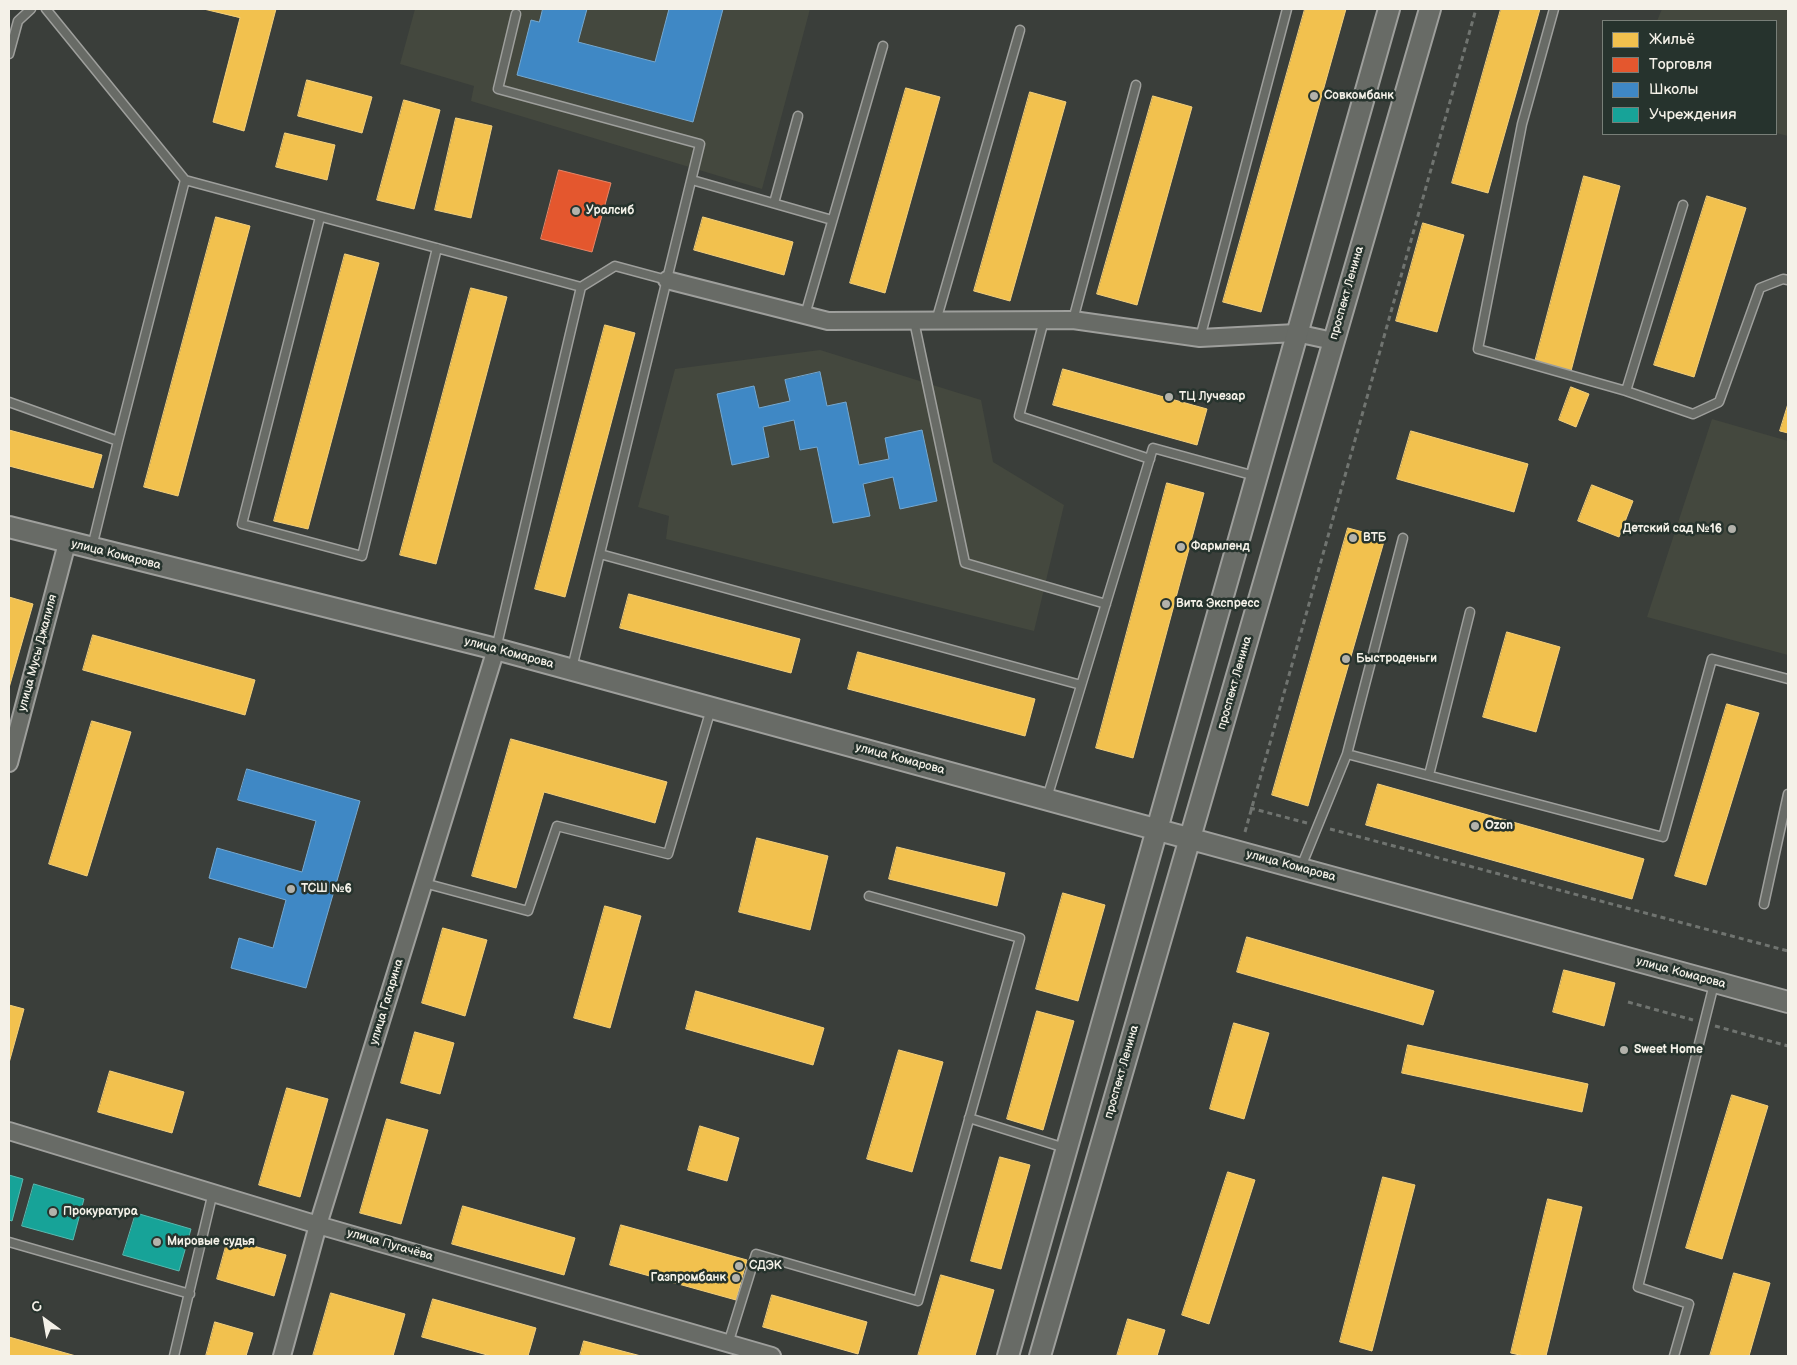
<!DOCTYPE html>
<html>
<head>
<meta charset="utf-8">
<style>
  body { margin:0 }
  #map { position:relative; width:1797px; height:1365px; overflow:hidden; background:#3a3e3a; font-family:"Balsamiq Sans",sans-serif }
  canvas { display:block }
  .frame { position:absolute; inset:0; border:10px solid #f4f1e8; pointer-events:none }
  .legend { position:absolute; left:1602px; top:20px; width:175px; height:115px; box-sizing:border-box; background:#26332d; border:1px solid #787f78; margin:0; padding:6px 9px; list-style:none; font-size:15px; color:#f4f1e8 }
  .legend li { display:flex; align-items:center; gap:10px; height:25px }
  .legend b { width:25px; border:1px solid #787f78 }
  .north { position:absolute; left:20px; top:1295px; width:50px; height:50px; -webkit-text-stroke:4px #26332d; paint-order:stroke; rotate:328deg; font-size:14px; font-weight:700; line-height:20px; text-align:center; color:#f4f1e8 }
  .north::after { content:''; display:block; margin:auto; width:18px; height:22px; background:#f4f1e8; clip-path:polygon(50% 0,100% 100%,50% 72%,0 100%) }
</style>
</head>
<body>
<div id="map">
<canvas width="1797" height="1365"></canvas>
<div class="frame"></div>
<ul class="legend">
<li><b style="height:14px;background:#f2c14e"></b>Жильё</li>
<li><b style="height:14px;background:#e4572e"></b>Торговля</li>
<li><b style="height:14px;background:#3f88c5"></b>Школы</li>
<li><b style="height:14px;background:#17a398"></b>Учреждения</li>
</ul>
<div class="north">С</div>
</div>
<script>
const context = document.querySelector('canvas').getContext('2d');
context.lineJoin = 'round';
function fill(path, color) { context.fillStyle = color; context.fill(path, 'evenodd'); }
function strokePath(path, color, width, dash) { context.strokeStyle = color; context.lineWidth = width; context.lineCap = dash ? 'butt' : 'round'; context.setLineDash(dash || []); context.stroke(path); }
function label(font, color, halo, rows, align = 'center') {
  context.font = font + ' "Balsamiq Sans",sans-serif'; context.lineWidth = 5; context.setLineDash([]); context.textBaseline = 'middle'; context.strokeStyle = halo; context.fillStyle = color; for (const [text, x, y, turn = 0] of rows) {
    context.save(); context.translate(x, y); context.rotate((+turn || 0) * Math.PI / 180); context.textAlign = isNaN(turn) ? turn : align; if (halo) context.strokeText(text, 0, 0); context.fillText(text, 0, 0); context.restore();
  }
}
fill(new Path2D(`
  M 415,9 L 810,9 L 762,189 L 471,101 L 474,86 L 400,64 Z
  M 1662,9 L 1788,9 L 1788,136 L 1776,133 L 1776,21 L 1657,21 Z
  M 820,350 L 981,400 L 993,462 L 1064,505 L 1034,631 L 666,539 L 669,516 L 638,507 L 675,369 Z
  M 1712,419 L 1788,441 L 1788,655 L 1647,617 Z`), '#44483e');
const homes = new Path2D(`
  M 204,9 L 276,9 L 244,131 L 213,122 L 240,18 Z
  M 1305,9 L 1346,9 L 1261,312 L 1223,302 Z
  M 1501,9 L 1540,9 L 1488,193 L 1452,183 Z
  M 307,80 L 372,97 L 362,133 L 298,116 Z
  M 906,88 L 940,97 L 885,293 L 850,283 Z
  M 1030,92 L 1066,102 L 1010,301 L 974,291 Z
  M 1153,96 L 1192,107 L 1137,305 L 1097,294 Z
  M 404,100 L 440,110 L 414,209 L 377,200 Z
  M 456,118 L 492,126 L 471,218 L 435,210 Z
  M 285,133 L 335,145 L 327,180 L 276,167 Z
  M 1584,176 L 1620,186 L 1571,371 L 1535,362 Z
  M 1707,196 L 1746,208 L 1694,377 L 1654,365 Z
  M 216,217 L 250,226 L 178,496 L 144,487 Z
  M 703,217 L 793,242 L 784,275 L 694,250 Z
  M 1423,223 L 1464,235 L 1437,332 L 1396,321 Z
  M 345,254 L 379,263 L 308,529 L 274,521 Z
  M 471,288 L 507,297 L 436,564 L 400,555 Z
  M 605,325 L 635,333 L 565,597 L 535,589 Z
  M 1063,369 L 1207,409 L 1197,445 L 1053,405 Z
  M 1571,387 L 1589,394 L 1576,427 L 1559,420 Z
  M 1788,404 L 1788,433 L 1780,431 Z
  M 9,430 L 102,455 L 93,488 L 9,466 Z
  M 1411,431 L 1528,464 L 1514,512 L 1397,479 Z
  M 1167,483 L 1204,493 L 1133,758 L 1096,748 Z
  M 1592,485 L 1633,501 L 1619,537 L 1578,521 Z
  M 1348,528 L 1385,538 L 1308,806 L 1272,795 Z
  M 629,594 L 800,639 L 791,673 L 620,628 Z
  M 9,597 L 33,604 L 9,688 Z
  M 1507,632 L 1560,647 L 1536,732 L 1483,717 Z
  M 93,635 L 255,680 L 245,715 L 83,670 Z
  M 858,652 L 1035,699 L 1025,736 L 848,689 Z
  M 1727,704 L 1759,713 L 1706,885 L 1675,876 Z
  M 92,721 L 131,732 L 87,876 L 49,864 Z
  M 511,739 L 667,782 L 655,823 L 544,792 L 516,888 L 472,876 Z
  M 1378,784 L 1644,859 L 1632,899 L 1366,825 Z
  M 757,838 L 828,856 L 810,930 L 739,912 Z
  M 897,847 L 1005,873 L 997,906 L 889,879 Z
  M 1063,893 L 1105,905 L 1078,1001 L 1036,989 Z
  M 605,906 L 641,916 L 610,1028 L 574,1018 Z
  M 443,928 L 487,940 L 465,1016 L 422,1003 Z
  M 1247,937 L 1434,991 L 1423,1025 L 1237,972 Z
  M 1564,970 L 1615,983 L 1604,1026 L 1553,1012 Z
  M 696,991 L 824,1028 L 813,1065 L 686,1029 Z
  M 9,1005 L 24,1009 L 9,1063 Z
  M 1037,1011 L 1074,1021 L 1043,1130 L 1007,1119 Z
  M 1234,1023 L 1269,1033 L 1244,1119 L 1210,1109 Z
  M 415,1032 L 454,1043 L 440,1094 L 401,1083 Z
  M 1408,1045 L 1588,1084 L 1582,1112 L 1402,1073 Z
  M 899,1050 L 943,1062 L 912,1172 L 867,1159 Z
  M 110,1071 L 184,1092 L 172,1133 L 98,1112 Z
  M 287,1088 L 328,1099 L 300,1197 L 259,1185 Z
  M 1732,1095 L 1768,1106 L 1722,1259 L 1686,1248 Z
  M 387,1119 L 428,1130 L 401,1224 L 360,1213 Z
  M 700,1126 L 739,1138 L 727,1181 L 688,1170 Z
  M 1000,1157 L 1030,1165 L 1001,1269 L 971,1261 Z
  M 1228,1172 L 1255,1180 L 1209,1324 L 1182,1315 Z
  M 1383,1177 L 1415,1185 L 1372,1351 L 1340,1342 Z
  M 1548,1199 L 1582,1207 L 1546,1356 L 1524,1356 L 1511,1353 Z
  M 463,1206 L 575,1238 L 564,1275 L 452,1244 Z
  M 621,1225 L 747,1260 L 736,1300 L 610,1265 Z
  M 228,1239 L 286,1255 L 274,1296 L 217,1279 Z
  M 1734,1273 L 1770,1283 L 1749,1356 L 1710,1356 Z
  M 941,1275 L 994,1290 L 975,1356 L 918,1356 Z
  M 331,1293 L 405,1314 L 393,1356 L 313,1356 Z
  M 772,1295 L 867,1322 L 858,1354 L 763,1327 Z
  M 433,1299 L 536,1328 L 528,1356 L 491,1356 L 422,1337 Z
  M 1128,1319 L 1165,1330 L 1157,1356 L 1117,1356 Z
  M 215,1322 L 253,1333 L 246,1356 L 206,1356 Z
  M 9,1337 L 76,1356 L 9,1356 Z
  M 584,1341 L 641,1356 L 580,1356 Z`);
fill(homes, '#f2c14e');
strokePath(homes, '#f3cf7c', 1);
const shops = new Path2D(`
  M 559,170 L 611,183 L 592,252 L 541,239 Z`);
fill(shops, '#e4572e');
strokePath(shops, '#e98566', 1);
const schools = new Path2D(`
  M 543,9 L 587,9 L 578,42 L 655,62 L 669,9 L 723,9 L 693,122 L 517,75 L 531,20 L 539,22 Z
  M 820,372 L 827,406 L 846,402 L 859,465 L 889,459 L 885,438 L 922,430 L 937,501 L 900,509 L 893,477 L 863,484 L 870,516 L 833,523 L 817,447 L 800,450 L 794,420 L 763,427 L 769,457 L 732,465 L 717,394 L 754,386 L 759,408 L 790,401 L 785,380 Z
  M 247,769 L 360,801 L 306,988 L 231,968 L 239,938 L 273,948 L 286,900 L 209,878 L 217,848 L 302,872 L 316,821 L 238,800 Z`);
fill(schools, '#3f88c5');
strokePath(schools, '#75a8d0', 1);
const public = new Path2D(`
  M 9,1175 L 23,1179 L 12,1221 L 9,1220 Z
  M 34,1184 L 84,1199 L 73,1240 L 22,1226 Z
  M 136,1213 L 191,1229 L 179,1271 L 123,1255 Z`);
fill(public, '#17a398');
strokePath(public, '#59bab0', 1);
const service = new Path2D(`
  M 46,9 L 185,180 L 581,287
  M 1554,9 L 1522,124 L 1478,349 L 1626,391 L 1693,414 L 1719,402 L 1760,288 L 1783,279 L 1788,280
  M 516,14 L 498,89 L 700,144 L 572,668
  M 9,54 L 18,21 L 31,9
  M 692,180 L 832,220
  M 774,203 L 798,116
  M 320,217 L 242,524 L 362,556 L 437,248
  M 805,315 L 883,46
  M 1044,320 L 1019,416 L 1150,459
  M 1073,320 L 1136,85
  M 914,321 L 965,563 L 1106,604
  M 936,321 L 1020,30
  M 1200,338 L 1287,9
  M 1626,391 L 1683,205
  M 9,402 L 118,441 L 92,547
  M 118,441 L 185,180
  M 600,554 L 1081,685
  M 496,649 L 581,287 L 615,266 L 667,280
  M 1347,754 L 1403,538
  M 1429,775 L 1470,612
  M 1047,798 L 1153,448 L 1255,476
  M 1301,867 L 1347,754 L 1663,837 L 1712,659 L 1788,679
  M 424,883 L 528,911 L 557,826 L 668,854 L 711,709
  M 1764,904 L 1788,794
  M 969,1118 L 1065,1148
  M 9,1242 L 190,1294
  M 728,1344 L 756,1254 L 918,1301 L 1020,938 L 869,896
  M 174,1356 L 213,1192
  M 1674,1356 L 1689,1304 L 1638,1287 L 1714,984`);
const minor = new Path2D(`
  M 667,280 L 828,321 L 1073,320 L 1200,338 L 1296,333 L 1333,341
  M 9,763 L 67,543
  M 9,1131 L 318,1225 L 772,1356
  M 282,1356 L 318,1225 L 496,649`);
const tertiary = new Path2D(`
  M 9,527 L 496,649 L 1788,1002
  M 1008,1356 L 1389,9
  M 1040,1356 L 1430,9`);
strokePath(service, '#9e9f9c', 11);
strokePath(minor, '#9e9f9c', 20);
strokePath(tertiary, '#9e9f9c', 24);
strokePath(new Path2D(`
  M 1250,808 L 1307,823
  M 1330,829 L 1788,951
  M 1245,832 L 1476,9
  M 1628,1002 L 1693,1020
  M 1715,1026 L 1788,1046`), '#707470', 3, [5, 4]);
strokePath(service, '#686b66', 8);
strokePath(minor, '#686b66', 16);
strokePath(tertiary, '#686b66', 20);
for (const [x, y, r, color] of [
  [1314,96,5,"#b3b2ab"],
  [576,211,5,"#b3b2ab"],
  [1169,397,5,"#b3b2ab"],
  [1732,529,5,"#b3b2ab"],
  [1353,538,5,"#b3b2ab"],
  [1181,547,5,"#b3b2ab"],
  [1166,604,5,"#b3b2ab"],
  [1346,659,5,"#b3b2ab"],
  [1475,826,5,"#b3b2ab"],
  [291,889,5,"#b3b2ab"],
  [1624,1050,5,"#b3b2ab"],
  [53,1212,5,"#b3b2ab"],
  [157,1242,5,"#b3b2ab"],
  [739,1266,5,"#b3b2ab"],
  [736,1278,5,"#b3b2ab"]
]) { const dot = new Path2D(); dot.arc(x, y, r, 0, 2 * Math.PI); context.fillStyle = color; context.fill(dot); strokePath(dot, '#26332d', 2); }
label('bold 12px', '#f4f1e8', '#26332d', [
  ["Совкомбанк",1324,96],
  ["Уралсиб",586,211],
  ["ТЦ Лучезар",1179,397],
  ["Детский сад №16",1722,529,"right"],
  ["ВТБ",1363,538],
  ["Фармленд",1191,547],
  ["Вита Экспресс",1176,604],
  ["Быстроденьги",1356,659],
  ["Ozon",1485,826],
  ["ТСШ №6",301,889],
  ["Sweet Home",1634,1050],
  ["Прокуратура",63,1212],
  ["Мировые судья",167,1242],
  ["СДЭК",749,1266],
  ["Газпромбанк",726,1278,"right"]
], 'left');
label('12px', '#f4f1e8', '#26332d', [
  ["проспект Ленина",1347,293,-74],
  ["улица Комарова",116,555,14],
  ["улица Мусы Джалиля",38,653,-75],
  ["улица Комарова",509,653,15],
  ["проспект Ленина",1235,683,-74],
  ["улица Комарова",900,759,15],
  ["улица Комарова",1291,866,15],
  ["улица Комарова",1681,973,15],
  ["улица Гагарина",387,1002,-73],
  ["проспект Ленина",1122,1072,-74],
  ["улица Пугачёва",390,1245,16]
]);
</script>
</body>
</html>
